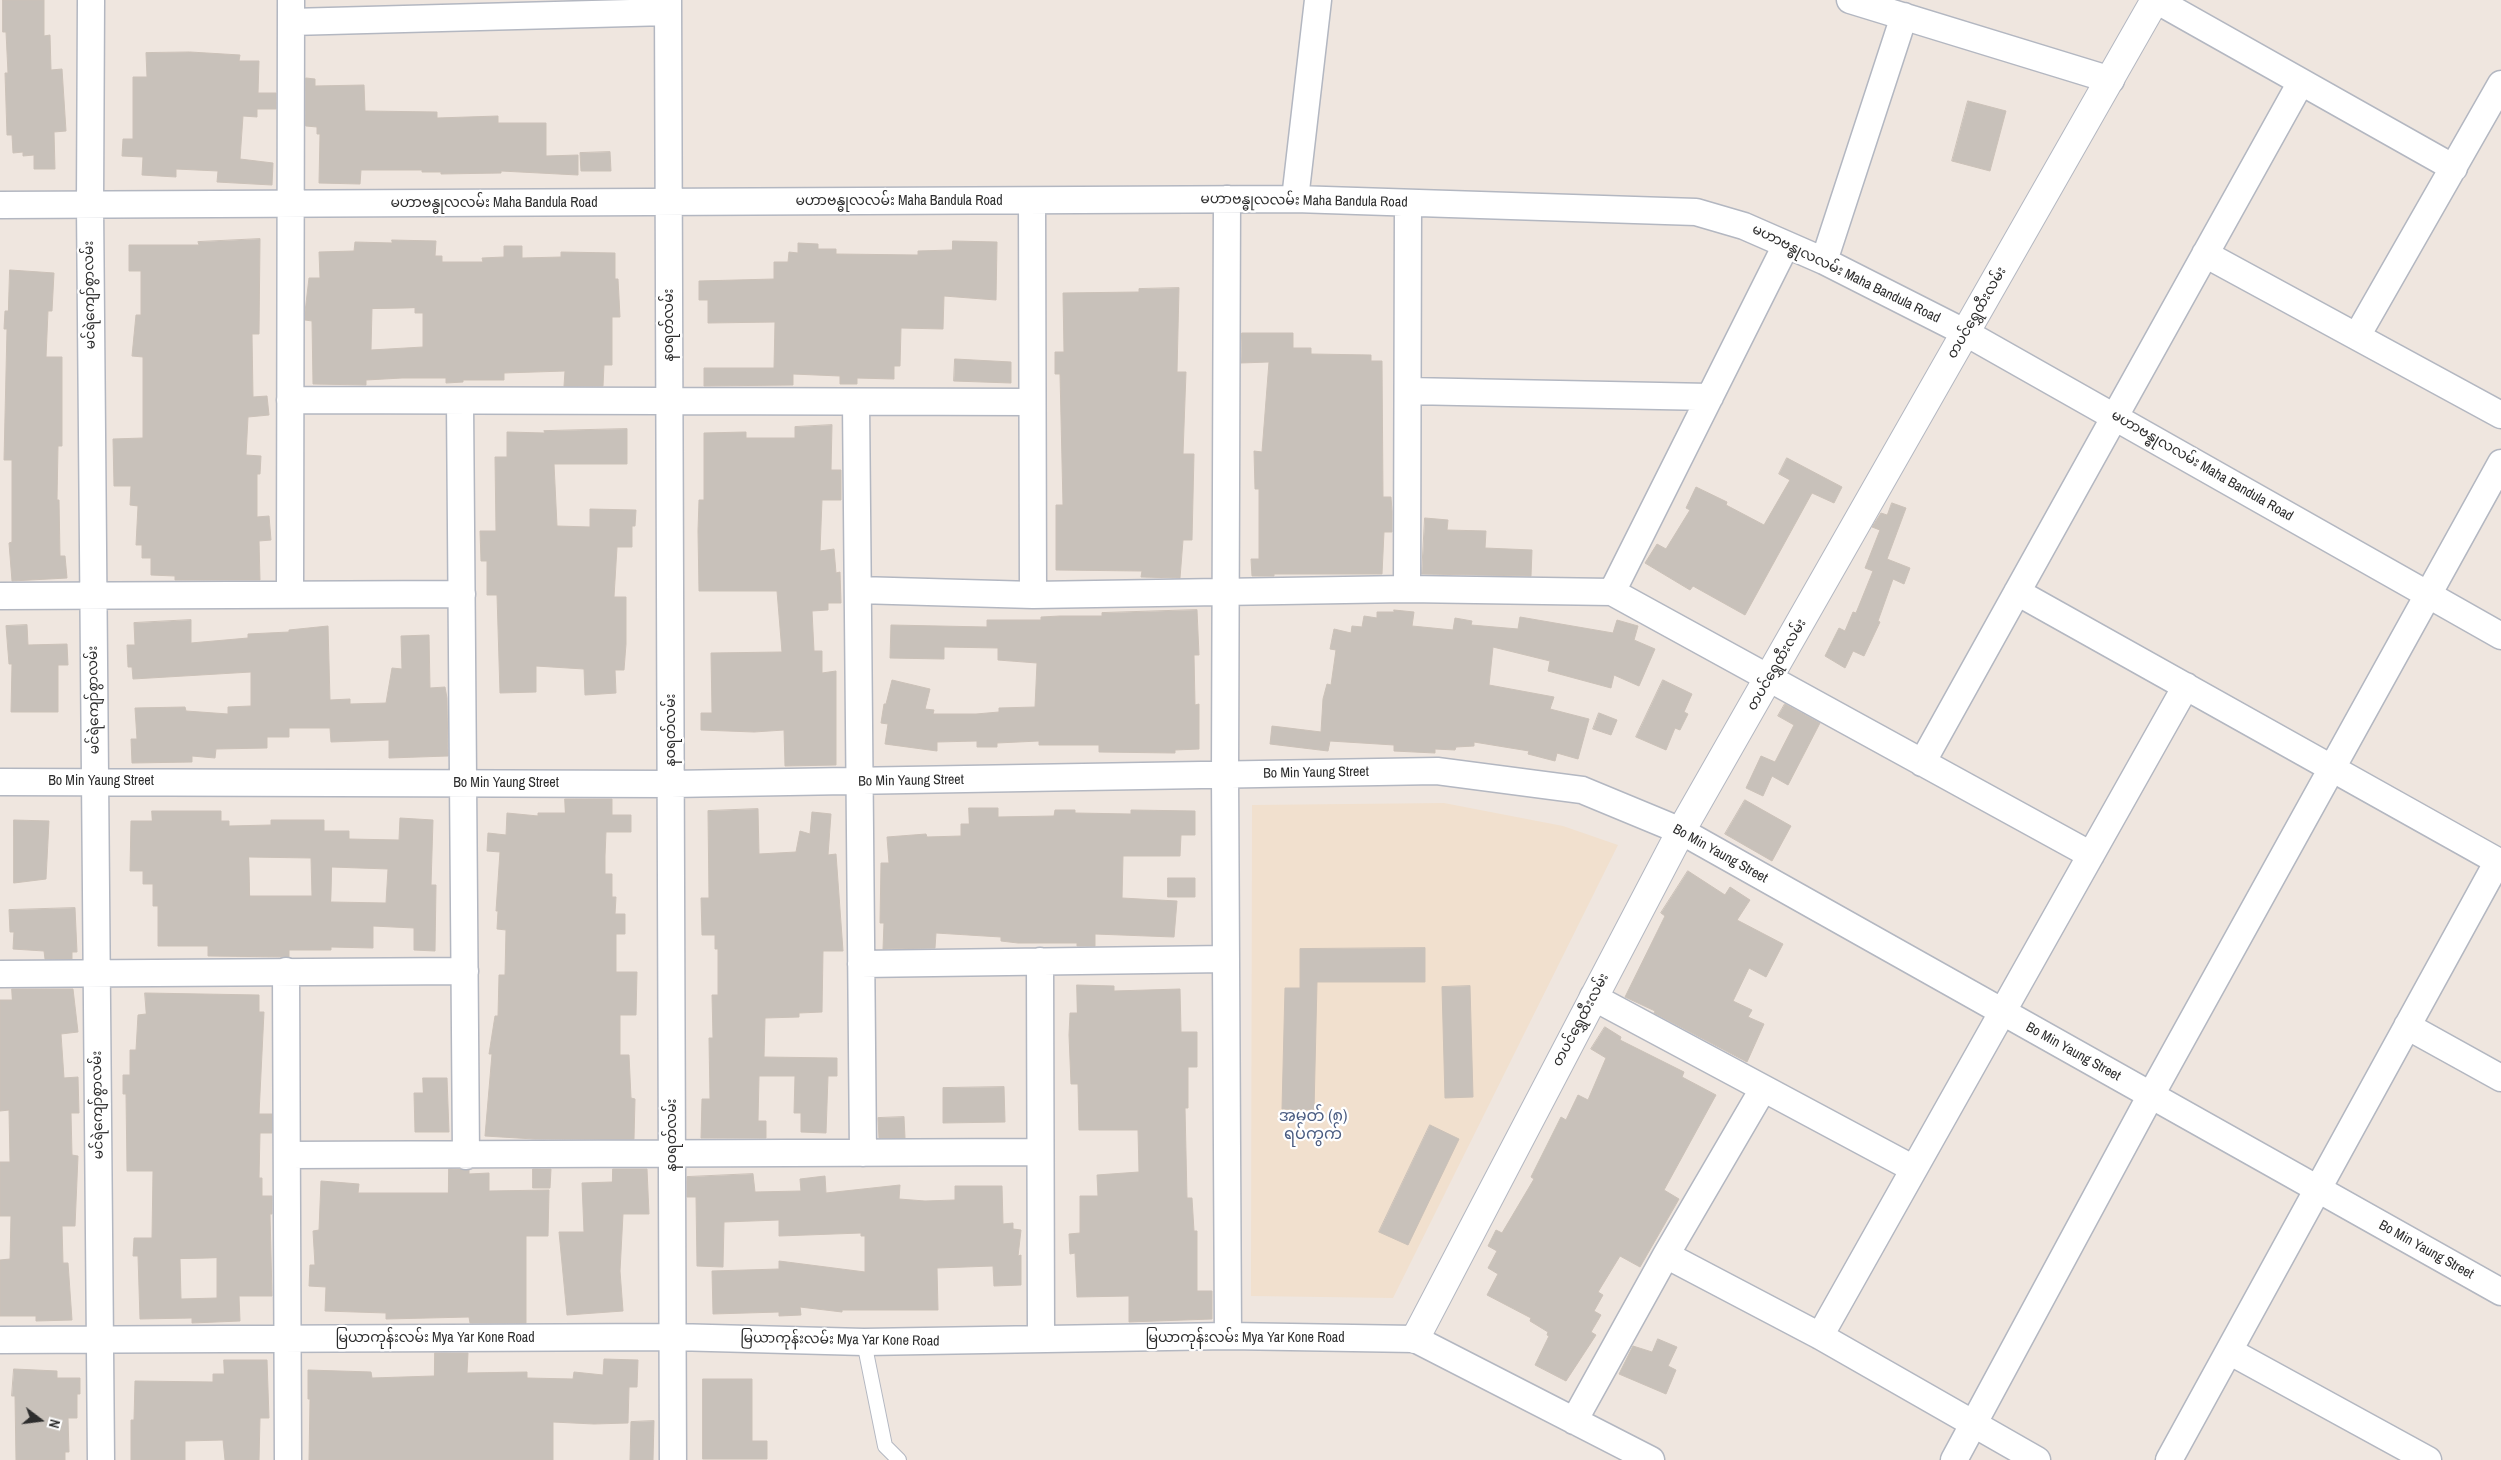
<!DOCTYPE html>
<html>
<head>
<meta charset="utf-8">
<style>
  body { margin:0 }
  #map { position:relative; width:2501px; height:1460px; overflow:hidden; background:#efe6df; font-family:"Archivo Narrow",sans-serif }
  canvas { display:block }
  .north { position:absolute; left:15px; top:1395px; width:50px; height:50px; -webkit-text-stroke:4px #fff; paint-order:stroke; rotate:105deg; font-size:14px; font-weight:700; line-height:20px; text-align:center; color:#2d2d2d }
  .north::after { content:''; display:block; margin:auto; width:18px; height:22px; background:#2d2d2d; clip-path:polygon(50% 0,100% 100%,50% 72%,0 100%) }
</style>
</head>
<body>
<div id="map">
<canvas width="2501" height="1460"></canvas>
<div class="north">N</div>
</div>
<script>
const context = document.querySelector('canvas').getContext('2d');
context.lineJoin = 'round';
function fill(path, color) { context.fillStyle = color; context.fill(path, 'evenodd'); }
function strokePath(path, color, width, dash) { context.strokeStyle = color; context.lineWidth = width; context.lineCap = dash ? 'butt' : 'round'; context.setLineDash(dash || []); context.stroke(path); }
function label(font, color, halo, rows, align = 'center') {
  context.font = font + ' "Archivo Narrow","Noto Sans Myanmar",sans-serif'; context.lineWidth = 4.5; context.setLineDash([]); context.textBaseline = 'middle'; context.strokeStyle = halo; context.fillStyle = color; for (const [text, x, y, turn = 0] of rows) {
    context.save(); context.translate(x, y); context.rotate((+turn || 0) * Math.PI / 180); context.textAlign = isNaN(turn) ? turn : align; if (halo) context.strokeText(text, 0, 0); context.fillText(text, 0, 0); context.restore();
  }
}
fill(new Path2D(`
  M 1444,803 L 1563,826 L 1618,845 L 1393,1298 L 1251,1296 L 1252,805 Z`), '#f1e0ce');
const building = new Path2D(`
  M 3,0 L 44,0 L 44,36 L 50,35 L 51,70 L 62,69 L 66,131 L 54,132 L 55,169 L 34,169 L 34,155 L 23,156 L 23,152 L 13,153 L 12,135 L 7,135 L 5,73 L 8,73 L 6,32 L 3,32 Z
  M 190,52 L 240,55 L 239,61 L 259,61 L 258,93 L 276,93 L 276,109 L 257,109 L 257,117 L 243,116 L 240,159 L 273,163 L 272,185 L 217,182 L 218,171 L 176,169 L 176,177 L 142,175 L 143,157 L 122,156 L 123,139 L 133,139 L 133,77 L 147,77 L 146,53 Z
  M 306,78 L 315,79 L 315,86 L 364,85 L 365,111 L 437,112 L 437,118 L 498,116 L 498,123 L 546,123 L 546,156 L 578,155 L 578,175 L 501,171 L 501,173 L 441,174 L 441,172 L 422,172 L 422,170 L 361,170 L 360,184 L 319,183 L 320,134 L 317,134 L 317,127 L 306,126 Z
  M 1968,101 L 2006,111 L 1990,171 L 1952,161 Z
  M 610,152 L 611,171 L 581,171 L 580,153 Z
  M 260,239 L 259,334 L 252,334 L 253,397 L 267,396 L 269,415 L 248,417 L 246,455 L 261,456 L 260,474 L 257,474 L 257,517 L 269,516 L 271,540 L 259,541 L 260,580 L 175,580 L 175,576 L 151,575 L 151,558 L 142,558 L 142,545 L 136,545 L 138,506 L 130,505 L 131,486 L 114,486 L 113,439 L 143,438 L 143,357 L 132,356 L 136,315 L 141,315 L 141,271 L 129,271 L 129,245 L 199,245 L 198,242 Z
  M 392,240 L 436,241 L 435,256 L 442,256 L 442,262 L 483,262 L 482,258 L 504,257 L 504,246 L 522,246 L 522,258 L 561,257 L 561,252 L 615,253 L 615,279 L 618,279 L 620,317 L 612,317 L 612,365 L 604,365 L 603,386 L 564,386 L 565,371 L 504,373 L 504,380 L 463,380 L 463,382 L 446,383 L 446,378 L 402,378 L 366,380 L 366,385 L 313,384 L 312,321 L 305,320 L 305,312 L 309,278 L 320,278 L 319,252 L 354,251 L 355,242 L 392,243 ZM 415,308 L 415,313 L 423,313 L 423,347 L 371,350 L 372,309 Z
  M 953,241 L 997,242 L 996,300 L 944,296 L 943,329 L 901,328 L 900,366 L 894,366 L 894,379 L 857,378 L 857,384 L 840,384 L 840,376 L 793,374 L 793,385 L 704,386 L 704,368 L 774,368 L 775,322 L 708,323 L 708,300 L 699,300 L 699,281 L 774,279 L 774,262 L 788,262 L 789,252 L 798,253 L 798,243 L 818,244 L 818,249 L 836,249 L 836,254 L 918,255 L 918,251 L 952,250 Z
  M 10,270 L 54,273 L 52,311 L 48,311 L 46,357 L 62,357 L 62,446 L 58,446 L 57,500 L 59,500 L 60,556 L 65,556 L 67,578 L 12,581 L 9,543 L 12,542 L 12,460 L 4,460 L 7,329 L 4,329 L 5,311 L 8,311 Z
  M 1179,288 L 1177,372 L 1186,372 L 1183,454 L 1194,454 L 1192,540 L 1183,540 L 1180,578 L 1141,577 L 1142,571 L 1056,570 L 1056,505 L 1063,505 L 1060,374 L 1055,374 L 1055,352 L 1064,352 L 1063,293 L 1139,292 L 1139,289 Z
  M 1242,333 L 1293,333 L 1293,348 L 1311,348 L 1311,354 L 1371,355 L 1371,361 L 1382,361 L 1383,497 L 1391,497 L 1392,511 L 1392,532 L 1384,532 L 1382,574 L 1274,574 L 1274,576 L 1252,576 L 1251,559 L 1259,559 L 1259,489 L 1255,489 L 1254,451 L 1262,452 L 1269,362 L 1241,363 Z
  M 955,359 L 1011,362 L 1011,383 L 954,381 Z
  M 832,425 L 831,470 L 841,470 L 841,500 L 822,500 L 820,551 L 834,549 L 836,573 L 840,572 L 841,603 L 828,603 L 828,610 L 812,611 L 814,651 L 822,651 L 822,673 L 836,671 L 836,765 L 785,766 L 784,730 L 754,732 L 701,730 L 701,713 L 712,713 L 711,653 L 782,652 L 777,591 L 699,591 L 698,531 L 699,500 L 704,500 L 704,433 L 746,432 L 746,438 L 795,438 L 795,427 Z
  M 627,429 L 627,464 L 554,464 L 557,526 L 590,527 L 590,509 L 636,510 L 635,526 L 632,526 L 632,547 L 617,547 L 614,597 L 626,597 L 626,644 L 624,670 L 615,670 L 616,693 L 585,695 L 584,669 L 536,666 L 536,692 L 500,693 L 497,595 L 487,595 L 487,561 L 481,561 L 480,531 L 496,531 L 495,457 L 507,457 L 507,432 L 545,433 L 544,431 Z
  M 1787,458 L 1842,487 L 1834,503 L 1812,493 L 1745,615 L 1693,586 L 1690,590 L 1645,563 L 1657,544 L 1666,549 L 1690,510 L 1686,508 L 1696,487 L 1727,502 L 1726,505 L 1764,525 L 1790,480 L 1779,474 Z
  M 1892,503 L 1906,508 L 1887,559 L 1910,568 L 1904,584 L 1893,579 L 1878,621 L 1880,622 L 1864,656 L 1853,651 L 1845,668 L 1825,656 L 1839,628 L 1845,631 L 1853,612 L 1856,613 L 1873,571 L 1865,568 L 1880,530 L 1872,527 L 1881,513 L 1887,515 Z
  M 1425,518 L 1448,520 L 1447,530 L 1486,531 L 1485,548 L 1532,550 L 1531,576 L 1422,574 Z
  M 1197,610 L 1199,655 L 1194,655 L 1195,705 L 1199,704 L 1199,749 L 1175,750 L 1175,753 L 1099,752 L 1099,745 L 1039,745 L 1039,741 L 997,743 L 997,747 L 977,747 L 977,741 L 937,742 L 937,751 L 885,744 L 888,724 L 881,723 L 884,704 L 886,704 L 892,680 L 930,689 L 925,709 L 934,710 L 933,714 L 976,714 L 999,712 L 999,708 L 1035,707 L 1037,663 L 998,660 L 998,648 L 944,647 L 944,659 L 890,658 L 891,625 L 987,627 L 987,620 L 1041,620 L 1041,617 L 1060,616 L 1102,616 L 1102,613 Z
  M 1394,610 L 1414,612 L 1412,626 L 1453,630 L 1455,618 L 1472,621 L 1471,625 L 1518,629 L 1520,617 L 1613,633 L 1617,620 L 1638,626 L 1634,640 L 1655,649 L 1639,686 L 1614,675 L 1611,688 L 1548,671 L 1550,661 L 1493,647 L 1489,685 L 1554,697 L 1550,709 L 1589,719 L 1578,759 L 1557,753 L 1555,761 L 1528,754 L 1529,751 L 1474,742 L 1474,746 L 1456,747 L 1455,750 L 1435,749 L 1435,753 L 1394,751 L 1394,745 L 1330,741 L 1328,751 L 1270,744 L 1272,726 L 1321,732 L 1323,699 L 1327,684 L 1331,685 L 1336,650 L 1330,649 L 1334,629 L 1351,633 L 1352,626 L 1362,627 L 1364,616 L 1377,618 L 1377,612 L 1394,612 Z
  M 191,620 L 191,643 L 248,638 L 248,634 L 289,632 L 289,630 L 328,626 L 330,700 L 350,699 L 350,704 L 386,703 L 392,668 L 402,669 L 401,636 L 429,635 L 430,688 L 445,687 L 447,698 L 448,756 L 389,758 L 389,740 L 331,742 L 330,728 L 289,728 L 289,737 L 267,737 L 267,748 L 216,749 L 215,758 L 192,756 L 192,762 L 132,763 L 131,739 L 137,739 L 135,708 L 185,707 L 186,711 L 228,714 L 228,707 L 251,706 L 251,672 L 133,679 L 132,667 L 128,667 L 127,645 L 135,645 L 134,623 Z
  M 27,625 L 28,645 L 67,644 L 68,665 L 58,665 L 58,712 L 11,712 L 12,664 L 9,664 L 6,626 Z
  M 1663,680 L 1692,694 L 1684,712 L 1688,714 L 1680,730 L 1675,728 L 1666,750 L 1636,737 Z
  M 1785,704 L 1820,723 L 1788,785 L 1772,776 L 1763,796 L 1746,788 L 1761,756 L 1775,762 L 1794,725 L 1778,716 Z
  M 1599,713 L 1617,720 L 1611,735 L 1593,729 Z
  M 565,799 L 612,799 L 612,815 L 631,815 L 631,832 L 606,832 L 605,856 L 605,874 L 612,874 L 612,897 L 616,897 L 615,914 L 625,914 L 625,934 L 616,934 L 616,972 L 637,972 L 636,1015 L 620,1015 L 620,1055 L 629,1055 L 631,1098 L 635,1099 L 634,1139 L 534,1139 L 485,1136 L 492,1054 L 489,1054 L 495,1016 L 498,1016 L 499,975 L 505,975 L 506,930 L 497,929 L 498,911 L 496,911 L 500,852 L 487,851 L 488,833 L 506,835 L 507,813 L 538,816 L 538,813 L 565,813 Z
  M 1745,800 L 1791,826 L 1772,861 L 1725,834 Z
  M 969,808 L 998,808 L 998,817 L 1054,816 L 1055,810 L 1075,810 L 1075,813 L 1131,814 L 1131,810 L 1195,811 L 1195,835 L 1181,835 L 1180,856 L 1123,856 L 1122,898 L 1177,901 L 1174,937 L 1095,934 L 1095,946 L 1077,946 L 1077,943 L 1018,943 L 1001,941 L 1001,937 L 936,933 L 935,948 L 883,949 L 884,923 L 880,923 L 881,863 L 889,863 L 887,837 L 926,834 L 927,837 L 961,836 L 961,824 L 969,824 Z
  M 758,809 L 759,854 L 796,852 L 800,831 L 810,834 L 812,812 L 831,814 L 828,855 L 836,854 L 843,951 L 823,951 L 822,1012 L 799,1013 L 799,1017 L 765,1018 L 764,1057 L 837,1058 L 837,1076 L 828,1076 L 826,1133 L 801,1132 L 801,1113 L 794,1113 L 795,1076 L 759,1076 L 758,1121 L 766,1121 L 766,1138 L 701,1138 L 702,1099 L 710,1099 L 709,1038 L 713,1038 L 712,995 L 718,995 L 718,949 L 715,949 L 715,935 L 702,935 L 701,898 L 709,898 L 708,811 Z
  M 152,811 L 221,811 L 221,821 L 229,821 L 229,826 L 271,825 L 271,820 L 324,820 L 324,831 L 349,831 L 349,839 L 399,840 L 400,818 L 433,820 L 431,885 L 436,885 L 435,951 L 414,950 L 414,928 L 373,926 L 373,948 L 331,947 L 331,950 L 289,950 L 289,957 L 208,956 L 208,946 L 158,946 L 158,906 L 153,906 L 153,884 L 143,884 L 143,871 L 130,871 L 131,821 L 152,821 ZM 249,857 L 311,858 L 312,896 L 250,896 ZM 332,867 L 388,869 L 386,903 L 331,902 Z
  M 14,820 L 49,821 L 46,879 L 14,883 Z
  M 1688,871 L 1725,895 L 1730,887 L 1750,900 L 1737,920 L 1783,944 L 1766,977 L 1749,968 L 1733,1001 L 1752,1010 L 1748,1017 L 1764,1024 L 1747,1062 L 1654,1013 L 1655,1011 L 1625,997 L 1665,916 L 1661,913 Z
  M 1168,878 L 1195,878 L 1195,897 L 1168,897 Z
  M 75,908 L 77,952 L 72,952 L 72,959 L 45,959 L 44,951 L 13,949 L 14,932 L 10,932 L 9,910 Z
  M 1425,948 L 1425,982 L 1317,982 L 1314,1110 L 1282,1109 L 1285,988 L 1300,988 L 1300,949 Z
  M 1077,985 L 1114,986 L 1114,991 L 1180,989 L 1181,1032 L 1197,1032 L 1197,1067 L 1188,1067 L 1188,1108 L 1185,1108 L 1187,1198 L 1192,1198 L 1194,1231 L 1197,1231 L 1197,1291 L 1212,1291 L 1212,1319 L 1129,1322 L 1129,1296 L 1077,1297 L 1075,1253 L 1070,1254 L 1069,1234 L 1080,1233 L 1080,1196 L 1098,1196 L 1097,1175 L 1139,1172 L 1138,1130 L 1079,1130 L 1078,1084 L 1071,1084 L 1069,1035 L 1070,1013 L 1077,1013 Z
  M 1470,986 L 1473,1097 L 1445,1098 L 1442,987 Z
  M 12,989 L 73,989 L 78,1032 L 61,1034 L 64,1078 L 78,1077 L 79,1113 L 71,1113 L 72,1155 L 78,1156 L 75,1226 L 62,1226 L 63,1263 L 68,1263 L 72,1320 L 36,1321 L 36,1316 L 0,1316 L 0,1260 L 10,1259 L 11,1216 L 0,1216 L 0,1162 L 10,1162 L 9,1110 L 0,1111 L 0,1000 L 12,1000 Z
  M 145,993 L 259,995 L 259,1012 L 264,1012 L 259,1114 L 272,1114 L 272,1133 L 260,1133 L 259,1178 L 262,1178 L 262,1196 L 272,1196 L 272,1214 L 270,1214 L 272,1296 L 239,1296 L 240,1321 L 192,1323 L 192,1318 L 140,1319 L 138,1256 L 133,1256 L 134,1238 L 152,1238 L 153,1171 L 127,1171 L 126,1094 L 123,1094 L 123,1075 L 130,1075 L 130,1050 L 136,1050 L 138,1015 L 146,1014 ZM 217,1258 L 217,1298 L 181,1299 L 180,1259 Z
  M 1605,1027 L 1621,1037 L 1620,1040 L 1684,1072 L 1682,1077 L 1716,1095 L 1664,1190 L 1679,1199 L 1640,1267 L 1620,1256 L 1598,1292 L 1603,1295 L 1594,1311 L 1601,1315 L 1591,1332 L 1596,1335 L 1566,1381 L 1535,1365 L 1549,1336 L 1547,1335 L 1548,1332 L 1530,1321 L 1531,1318 L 1487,1295 L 1498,1274 L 1488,1268 L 1497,1251 L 1488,1246 L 1496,1230 L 1502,1233 L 1534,1179 L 1531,1177 L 1561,1117 L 1566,1120 L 1578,1095 L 1588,1100 L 1606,1058 L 1591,1049 Z
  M 423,1078 L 447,1078 L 449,1132 L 415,1132 L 414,1093 L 423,1093 Z
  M 1004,1087 L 1005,1122 L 943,1123 L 943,1088 Z
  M 904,1117 L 905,1138 L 879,1138 L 878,1118 Z
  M 1430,1125 L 1459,1139 L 1408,1245 L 1379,1232 Z
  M 449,1169 L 469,1170 L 469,1174 L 489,1173 L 489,1191 L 549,1190 L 548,1236 L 526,1236 L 526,1323 L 470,1323 L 469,1317 L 386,1319 L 386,1313 L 325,1311 L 326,1287 L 309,1286 L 310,1265 L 315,1265 L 313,1231 L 319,1230 L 321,1181 L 359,1184 L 358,1193 L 448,1193 Z
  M 533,1169 L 551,1169 L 550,1188 L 533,1188 Z
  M 613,1169 L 647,1169 L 649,1214 L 623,1214 L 620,1271 L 623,1311 L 567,1315 L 559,1232 L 584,1232 L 582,1183 L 612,1182 Z
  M 753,1174 L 755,1192 L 801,1191 L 800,1179 L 825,1176 L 826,1193 L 900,1185 L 899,1199 L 925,1201 L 955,1200 L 955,1186 L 1002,1186 L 1003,1224 L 1013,1223 L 1013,1229 L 1021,1230 L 1018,1256 L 1021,1255 L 1021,1285 L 994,1286 L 993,1266 L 937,1268 L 938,1310 L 842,1310 L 842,1312 L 800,1307 L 801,1315 L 779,1316 L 779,1312 L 713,1314 L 712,1271 L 779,1269 L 779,1261 L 865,1272 L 865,1236 L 861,1236 L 861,1233 L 779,1236 L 779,1220 L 724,1222 L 723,1267 L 697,1266 L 696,1197 L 687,1197 L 687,1177 Z
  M 1658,1339 L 1677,1347 L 1668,1366 L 1676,1370 L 1666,1394 L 1619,1374 L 1633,1346 L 1652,1352 Z
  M 435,1353 L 468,1353 L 467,1373 L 527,1372 L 527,1378 L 573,1379 L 574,1372 L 603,1375 L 604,1359 L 638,1360 L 637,1387 L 629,1387 L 628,1423 L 594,1424 L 553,1422 L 553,1460 L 309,1460 L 310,1399 L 308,1399 L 308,1370 L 371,1372 L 372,1378 L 434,1376 Z
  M 224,1360 L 267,1360 L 269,1418 L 260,1418 L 259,1460 L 225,1460 L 223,1440 L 185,1441 L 185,1460 L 131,1460 L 131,1420 L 134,1420 L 135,1381 L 213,1382 L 213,1374 L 224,1374 Z
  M 14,1369 L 57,1371 L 57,1378 L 80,1378 L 80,1394 L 77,1394 L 77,1418 L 68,1418 L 69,1452 L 65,1452 L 65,1460 L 16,1460 L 15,1396 L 12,1396 Z
  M 703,1379 L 752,1379 L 752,1441 L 767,1441 L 767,1459 L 703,1459 Z
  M 654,1421 L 653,1460 L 630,1460 L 631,1422 Z`);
fill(building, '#c8c1ba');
strokePath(building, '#cbc1b8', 1);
const service = new Path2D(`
  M 864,1342 L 885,1446 L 899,1460`);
const minor = new Path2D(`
  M 91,0 L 90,205 L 101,1460
  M 668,0 L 673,1460
  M 1850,0 L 2111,80
  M 2156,0 L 2454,168
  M 291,22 L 668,12
  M 1227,199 L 1225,774 L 1228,1336
  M 1295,199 L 1318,0
  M 1032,201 L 1033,595
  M 0,205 L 1295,199 L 1696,212 L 1744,226 L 1824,261 L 1966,333 L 2501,636
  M 2205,254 L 2501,415
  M 1824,261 L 1904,16
  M 2357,336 L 2501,84
  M 1408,391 L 1710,397
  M 290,400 L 1032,402
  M 460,402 L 466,1156
  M 856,402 L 863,1153
  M 1407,589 L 1408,203
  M 858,590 L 1033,595 L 1407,589 L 1612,592 L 2091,855
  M 1612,592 L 1786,245
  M 2017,592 L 2501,863
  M 290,593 L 291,0
  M 0,596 L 462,594
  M 1922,763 L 2301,82
  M 0,782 L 671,784 L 1437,771 L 1582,790 L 1681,831 L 2501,1292
  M 1040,961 L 1041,1339
  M 861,964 L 1226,959
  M 286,971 L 288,1460
  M 0,974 L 465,971
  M 1593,997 L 1914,1169
  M 2407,1026 L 2501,1078
  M 287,1155 L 1040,1152
  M 1666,1255 L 1820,1336 L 2037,1460
  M 1820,1336 L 2186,686
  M 0,1340 L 673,1337 L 864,1342 L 1228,1336 L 1415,1339 L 1651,1460
  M 2229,1351 L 2428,1460
  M 1574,1421 L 1666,1255 L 1763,1089
  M 1954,1460 L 2151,1095 L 2501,463
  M 2169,1460 L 2498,861`);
const tertiary = new Path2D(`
  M 1415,1339 L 1681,831 L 2155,0`);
strokePath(service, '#b3b7c1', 16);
strokePath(minor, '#b3b7c1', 29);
strokePath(tertiary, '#b3b7c1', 30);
strokePath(service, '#fff', 14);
strokePath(minor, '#fff', 26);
strokePath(tertiary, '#fff', 28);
label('14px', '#2d2d2d', '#fff', [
  ["မဟာဗန္ဓုလလမ်း Maha Bandula Road",899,201],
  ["မဟာဗန္ဓုလလမ်း Maha Bandula Road",1304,201,1],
  ["မဟာဗန္ဓုလလမ်း Maha Bandula Road",494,203],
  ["မဟာဗန္ဓုလလမ်း Maha Bandula Road",1846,274,26],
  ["မင်ရဲကျော်စွာလမ်း",90,295,-91],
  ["တပင်ရွှေထီးလမ်း",1977,313,-60],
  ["နဝရတ်လမ်း",669,325,-90],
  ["မဟာဗန္ဓုလလမ်း Maha Bandula Road",2202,466,30],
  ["တပင်ရွှေထီးလမ်း",1777,665,-60],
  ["မင်ရဲကျော်စွာလမ်း",94,700,-91],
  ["နဝရတ်လမ်း",671,730,-90],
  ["Bo Min Yaung Street",1316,773,-1],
  ["Bo Min Yaung Street",101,781],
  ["Bo Min Yaung Street",911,781,-1],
  ["Bo Min Yaung Street",506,783],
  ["Bo Min Yaung Street",1720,854,29],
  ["တပင်ရွှေထီးလမ်း",1581,1020,-62],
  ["Bo Min Yaung Street",2073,1052,29],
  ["မင်ရဲကျော်စွာလမ်း",98,1105,-91],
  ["နဝရတ်လမ်း",672,1135,-90],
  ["Bo Min Yaung Street",2426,1250,29],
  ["မြယာကုန်းလမ်း Mya Yar Kone Road",435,1338],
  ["မြယာကုန်းလမ်း Mya Yar Kone Road",1245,1338],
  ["မြယာကုန်းလမ်း Mya Yar Kone Road",840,1340,1]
]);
label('16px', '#4a5c81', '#fff', [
  ["အမှတ် (၈)",1313,1117],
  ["ရပ်ကွက်",1313,1135]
]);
</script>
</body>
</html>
